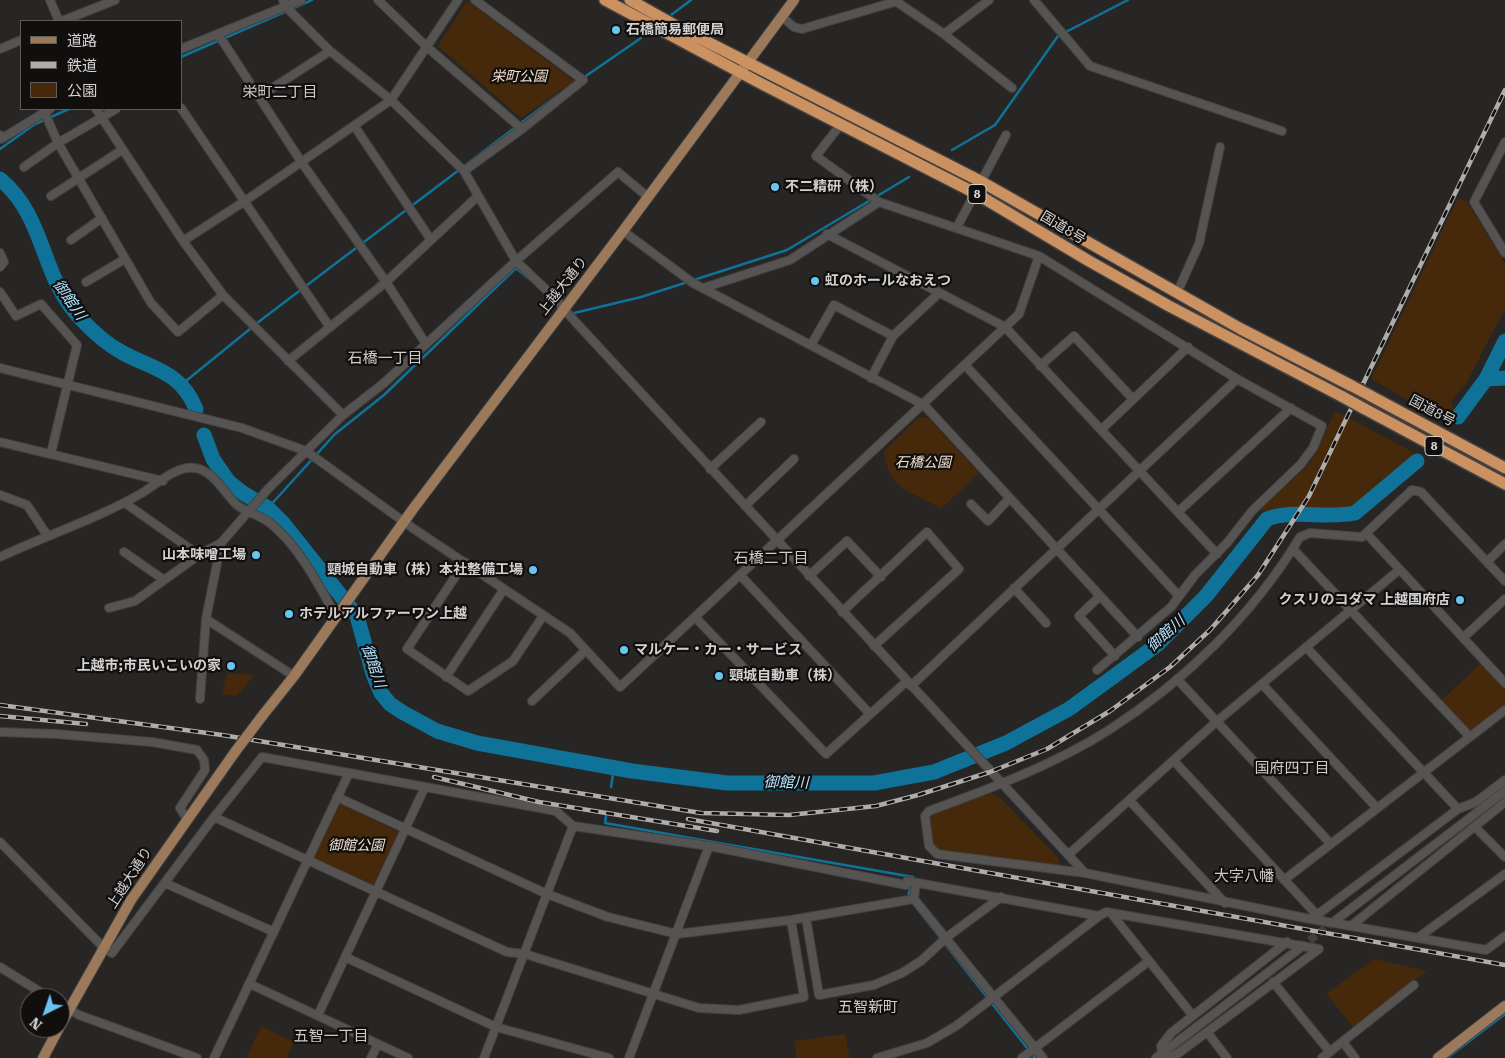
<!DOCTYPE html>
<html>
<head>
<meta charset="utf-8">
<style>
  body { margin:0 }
  #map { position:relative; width:1505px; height:1058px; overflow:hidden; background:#282624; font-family:"Roboto Serif","Noto Sans JP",serif }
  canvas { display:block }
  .legend { position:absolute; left:20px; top:20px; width:162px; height:90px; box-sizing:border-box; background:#100f0e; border:1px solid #5e5d5c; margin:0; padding:6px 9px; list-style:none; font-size:15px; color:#d3d1d0 }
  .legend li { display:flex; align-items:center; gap:10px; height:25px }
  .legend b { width:25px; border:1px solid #5e5d5c }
  .north { position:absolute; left:20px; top:988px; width:50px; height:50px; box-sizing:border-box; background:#100f0e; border:1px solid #5e5d5c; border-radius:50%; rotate:221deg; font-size:14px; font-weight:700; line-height:20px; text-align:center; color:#d3d1d0 }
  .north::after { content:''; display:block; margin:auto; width:18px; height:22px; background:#68c4f0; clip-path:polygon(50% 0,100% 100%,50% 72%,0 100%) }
</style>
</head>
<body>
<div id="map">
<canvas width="1505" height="1058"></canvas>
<ul class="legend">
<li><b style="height:6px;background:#9c795b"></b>道路</li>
<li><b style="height:6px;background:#afadac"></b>鉄道</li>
<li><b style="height:14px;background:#46280b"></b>公園</li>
</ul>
<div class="north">N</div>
</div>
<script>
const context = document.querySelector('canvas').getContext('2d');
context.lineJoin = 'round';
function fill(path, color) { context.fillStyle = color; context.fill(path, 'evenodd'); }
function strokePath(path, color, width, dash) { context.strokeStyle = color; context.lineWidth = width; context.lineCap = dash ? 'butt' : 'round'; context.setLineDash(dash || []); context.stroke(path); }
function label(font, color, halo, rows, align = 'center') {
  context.font = font + ' "Roboto Serif","Noto Sans JP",serif'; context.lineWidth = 4.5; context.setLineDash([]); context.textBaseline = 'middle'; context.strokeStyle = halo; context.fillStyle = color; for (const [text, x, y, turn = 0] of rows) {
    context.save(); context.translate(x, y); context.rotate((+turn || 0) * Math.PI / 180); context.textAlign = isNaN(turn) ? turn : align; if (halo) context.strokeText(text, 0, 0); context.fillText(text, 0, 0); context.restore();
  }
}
fill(new Path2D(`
  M 467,1 L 574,81 L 521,118 L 438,46 Z
  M 1458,198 L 1467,202 L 1505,263 L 1505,309 L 1466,384 L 1451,401 L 1456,414 L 1448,424 L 1371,379 Z
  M 1335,411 L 1415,453 C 1399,468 1375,497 1355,507 C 1337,517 1281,512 1259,510 L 1311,462 Z
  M 918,418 L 928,418 L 979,473 L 941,509 C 914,491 888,492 884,451 Z
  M 1481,663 L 1505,690 L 1505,706 L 1471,732 L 1441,701 Z
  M 227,673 L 254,675 L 237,696 L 222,694 Z
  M 989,794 L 995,794 L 1000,798 L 1058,857 L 1060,866 L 1057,868 L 940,851 L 933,846 L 928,823 L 932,813 Z
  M 340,804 L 399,832 L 372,888 L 313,860 Z
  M 1374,959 L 1427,971 L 1354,1028 L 1326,994 Z
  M 261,1026 L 294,1042 L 287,1058 L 246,1058 Z
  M 845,1034 L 850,1058 L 797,1058 L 794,1041 Z`), '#46280b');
strokePath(new Path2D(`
  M 671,15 L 691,0
  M 181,57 L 312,0
  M 583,78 L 641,38
  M 0,149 L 35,124 L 69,109
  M 952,150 L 995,125 L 1058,36 L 1128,0
  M 570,314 L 641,297 L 787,250 L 909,177
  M 181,385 L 261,320 L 558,95
  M 268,508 L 335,434 L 384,395 L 516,268 L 528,278
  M 611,787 L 614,768
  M 606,816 L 605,823 L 913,877 L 908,897 L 1035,1058
  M 1447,1058 L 1505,1014`), '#0f7298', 2.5);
strokePath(new Path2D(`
  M 0,179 C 46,217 40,275 79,317 C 92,331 106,344 123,353 C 155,370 181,372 196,409
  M 1486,379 L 1505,378
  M 1458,417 L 1486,379 L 1505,341
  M 204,435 L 213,459 L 228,481 L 243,493 L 268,508 L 283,523 L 357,616 L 373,674 L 381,693 L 390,704 L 402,712 L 437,731 L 477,743 L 632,771 L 727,783 L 874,783 L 934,772 L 1006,743 L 1069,709 L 1158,644 L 1206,596 L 1267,519 C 1292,509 1327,519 1355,513 L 1417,461`), '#0f7298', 15);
strokePath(new Path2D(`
  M 1300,948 L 1336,920`), '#42403e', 8, [8, 4]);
const minor = new Path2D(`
  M 50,0 L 59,21
  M 283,0 L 286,7 L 330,51 L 391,100 L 464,171 L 516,261 L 556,299 L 570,316 L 1085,873 L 1310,919 L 1317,915
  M 378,0 L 427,47 L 522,129
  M 894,0 L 944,34 L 1012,88
  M 1034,0 L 1090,66 L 1282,131
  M 782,17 L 794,27 L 802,29 L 898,1
  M 62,21 L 115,0
  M 218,34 L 302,163 L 386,282 L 426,344
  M 944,34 L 989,0
  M 0,49 L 21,40
  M 181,49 L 301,0
  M 260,96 L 330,51
  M 181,108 L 329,326
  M 96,109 L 183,241 L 223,295 L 343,415
  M 44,111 L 58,143 L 151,303 L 178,332 L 223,295
  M 841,124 L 816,156 L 879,202 L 1039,256 L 1237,379 L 1322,426 L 1313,448 L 1301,464 L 1252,511 L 1227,543 L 1195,575 L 1171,607 L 1097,670
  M 355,127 L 431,240
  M 0,135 L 1,139 L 50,109
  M 1505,142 L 1474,202 L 1505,253
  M 24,167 L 58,143 L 116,109
  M 464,171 L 522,129 L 583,80 L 475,0
  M 51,196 L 122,150
  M 957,227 L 1006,135
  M 623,231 L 693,283 L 924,405 L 1138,637
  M 827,234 L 1005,327 L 1217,554
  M 71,240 L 102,218
  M 183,241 L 245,201 L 391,100 L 458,0
  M 0,253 L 4,262 L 0,267
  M 86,282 L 125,259
  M 703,288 L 790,260 L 879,202
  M 0,292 L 16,316 L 41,304 L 77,345 L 51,453
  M 1177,293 L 1199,244 L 1220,147
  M 811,345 L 834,305 L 893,336
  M 288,361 L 386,282 L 478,196
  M 965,365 L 1179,596
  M 1040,366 L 1074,336 L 1133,399
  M 0,368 L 242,428 L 306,451 L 414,529 L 570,633 L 620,687 L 1019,314 L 1039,256
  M 871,378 L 893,336 L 939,293
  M 1101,430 L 1188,347
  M 0,442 L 163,481
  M 710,469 L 761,422
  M 0,495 L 27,505 L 47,535
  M 125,503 L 199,555
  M 971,504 L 988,521 L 1010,498
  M 745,506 L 794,459
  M 1178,512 L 1291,408
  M 1366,533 L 1505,683
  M 1293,549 L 1470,737
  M 124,552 L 164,580
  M 0,557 C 47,535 97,519 142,493 C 157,484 177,465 195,468 C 213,470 225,494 237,505 C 247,513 260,515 270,523 C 299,546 318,584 336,616
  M 465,562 L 407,649 L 468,691 L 513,661 L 543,616
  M 1487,562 L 1505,544
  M 740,575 L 870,714
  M 809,576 L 847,541 L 881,577
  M 1014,588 L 1046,623
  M 1100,596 L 1079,616 L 1115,656
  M 109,608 L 135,601 L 199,555 L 221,543
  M 842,612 L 927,532 L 959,569 L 874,646
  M 695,617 L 826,754 L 907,681
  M 206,619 L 294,676
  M 1463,638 L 1505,599
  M 1306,647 L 1458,809
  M 446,677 L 504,589
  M 1177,679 L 1331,844
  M 1262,684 L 1377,808
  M 911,686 L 1237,379
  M 200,699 L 206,619 L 221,543 L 268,489 L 343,415 L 384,383 L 516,261 L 618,172 L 648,197
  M 532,701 L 586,650
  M 0,732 L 56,734 L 152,742 L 197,750 L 204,760 L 205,770 L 180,808 L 187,819
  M 1174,761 L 1317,915 L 1458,809 L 1476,802 L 1505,780
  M 337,797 L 547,894 L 608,917 L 677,934 L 791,920 L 914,899
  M 1130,801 L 1225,903
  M 1505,802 L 1351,926 L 1486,950 L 1505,936
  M 214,817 L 507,952 L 525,954 L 699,1008 L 739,1010 L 804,997 L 791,920
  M 1475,827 L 1505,857
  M 0,842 L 103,947 L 112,953 L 214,817 L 262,757 L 556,811 L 573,826 L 709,846 L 906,885 L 907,881 L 1099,916
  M 1068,855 L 1216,722 L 1399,570
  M 1085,873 L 937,854 L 929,846 L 925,816 L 929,811 C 989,789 1054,765 1109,730 C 1185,681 1253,615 1300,537 L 1310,533 L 1362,537 L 1412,490 L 1421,492 L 1505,581
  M 1284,880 L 1505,710
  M 165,883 L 274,932
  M 916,883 L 914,899 L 1043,1058
  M 1111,913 L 1193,1016
  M 806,918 L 819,995 L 874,985 L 902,973 L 921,961 L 947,937 L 1001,897
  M 1310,919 L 1351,926
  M 1336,920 L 1505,791
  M 1419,937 L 1505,874
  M 345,957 L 496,1027 L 609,1058
  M 0,967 L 50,998
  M 1273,982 L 1330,1052
  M 250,984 L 408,1058
  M 60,1004 L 79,1015 L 197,1058
  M 318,1015 L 425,787
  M 1207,1032 L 1227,1058
  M 1343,1042 L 1355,1058
  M 1162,1053 L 1161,1046 L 1171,1033 L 1287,942
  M 214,1058 L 349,773
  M 371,1058 L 378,1044
  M 484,1058 L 573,826
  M 629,1058 L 709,846
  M 877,1058 L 927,1043 L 956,1026 L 1099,916 L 1106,912 L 1319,949 L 1180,1052 L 1172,1057 L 1162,1053
  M 1022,1058 L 1149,961
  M 1156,1058 L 1300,948
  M 1322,1058 L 1414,985`);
const major = new Path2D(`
  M 263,715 L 294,676 L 413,509 L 623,231 L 794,0
  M 60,1026 L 131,900 L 235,752
  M 43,1058 L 59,1028
  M 1438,1058 L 1505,1006`);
const highway = new Path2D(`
  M 605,0 L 760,83 L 975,193 L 1089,261 L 1169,306 L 1343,397
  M 630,0 L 678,27 L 982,182 L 1241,329 L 1352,386
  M 1369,395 L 1505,468
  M 1363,408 L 1505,484`);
strokePath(minor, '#434140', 10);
strokePath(major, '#434140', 12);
strokePath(highway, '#434140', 14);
strokePath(minor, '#565452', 8);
strokePath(major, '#9c795b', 10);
strokePath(highway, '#cb9161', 11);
const rail = new Path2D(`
  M 0,705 L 222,735 L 701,813 L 789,815 L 876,806 L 918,795 L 990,772 L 1047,749 L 1110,711 L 1170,667 L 1210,630 L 1258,575 L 1309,496 L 1505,90
  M 0,716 L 86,724
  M 434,777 L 539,802 L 717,831
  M 688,819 L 1505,965`);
strokePath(rail, '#afadac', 4.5);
strokePath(rail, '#100f0e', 2.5, [8]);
const majorBridge = new Path2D(`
  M 235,752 L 263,715`);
const highwayBridge = new Path2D(`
  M 1352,386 L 1369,395
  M 1343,397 L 1363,408`);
strokePath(majorBridge, '#434140', 12, []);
strokePath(highwayBridge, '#434140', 14, []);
strokePath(majorBridge, '#9c795b', 10);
strokePath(highwayBridge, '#cb9161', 11);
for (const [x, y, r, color] of [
  [616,30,5,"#68c4f0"],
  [775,187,5,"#68c4f0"],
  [815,281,5,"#68c4f0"],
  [256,555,5,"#68c4f0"],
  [533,570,5,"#68c4f0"],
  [1460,600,5,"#68c4f0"],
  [289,614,5,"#68c4f0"],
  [624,650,5,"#68c4f0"],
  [231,666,5,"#68c4f0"],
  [719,676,5,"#68c4f0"]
]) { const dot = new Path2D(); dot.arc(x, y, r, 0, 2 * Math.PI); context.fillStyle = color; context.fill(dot); strokePath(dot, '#100f0e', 2); }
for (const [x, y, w] of [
  [977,194,18],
  [1434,446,18]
]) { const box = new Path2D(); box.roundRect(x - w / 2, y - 9.5, w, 19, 4); context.fillStyle = '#100f0e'; context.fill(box); strokePath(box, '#d3d1d0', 1); }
label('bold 12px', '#d3d1d0', null, [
  ["8",977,194],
  ["8",1434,446]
]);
label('bold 14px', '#d3d1d0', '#100f0e', [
  ["石橋簡易郵便局",626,30],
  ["不二精研（株）",785,187],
  ["虹のホールなおえつ",825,281],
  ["山本味噌工場",246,555,"right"],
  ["頸城自動車（株）本社整備工場",523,570,"right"],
  ["クスリのコダマ 上越国府店",1450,600,"right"],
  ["ホテルアルファーワン上越",299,614],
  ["マルケー・カー・サービス",634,650],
  ["上越市;市民いこいの家",221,666,"right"],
  ["頸城自動車（株）",729,676]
], 'left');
label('italic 14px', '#f3decf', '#100f0e', [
  ["栄町公園",519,77],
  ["石橋公園",923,463],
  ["御館公園",356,846]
]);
label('14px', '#d3d1d0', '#100f0e', [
  ["国道8号",1063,228,31],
  ["上越大通り",563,286,-52],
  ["国道8号",1432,411,28],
  ["上越大通り",130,878,-57]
]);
label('15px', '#cecbc9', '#100f0e', [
  ["栄町二丁目",280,93],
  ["石橋一丁目",385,359],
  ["石橋二丁目",771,559],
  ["国府四丁目",1292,769],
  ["大字八幡",1244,877],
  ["五智新町",868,1008],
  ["五智一丁目",331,1037]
]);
label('italic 15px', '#b1e2fd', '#100f0e', [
  ["御館川",69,300,55],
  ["御館川",1166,634,-42],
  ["御館川",373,666,71],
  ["御館川",786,783,1]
]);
</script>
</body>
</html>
